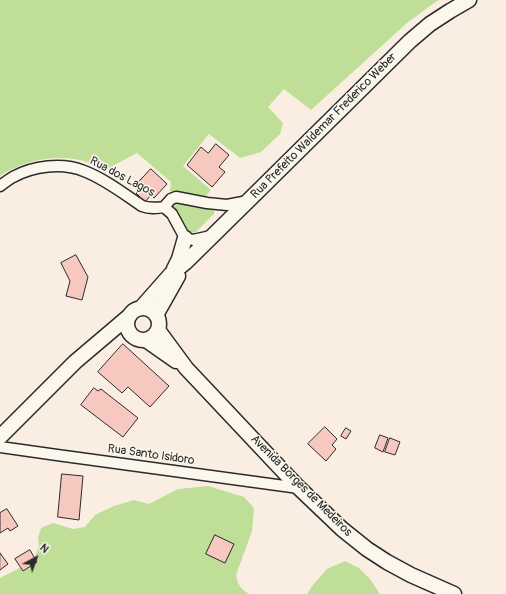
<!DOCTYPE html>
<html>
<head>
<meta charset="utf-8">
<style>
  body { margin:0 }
  #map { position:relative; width:506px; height:594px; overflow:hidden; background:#faeee3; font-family:Pangolin,sans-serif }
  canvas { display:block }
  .north { position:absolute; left:16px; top:538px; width:40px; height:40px; -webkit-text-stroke:3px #fbf7ec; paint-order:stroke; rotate:41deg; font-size:11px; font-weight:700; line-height:16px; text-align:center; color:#2b2b2b }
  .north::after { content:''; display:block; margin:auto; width:14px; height:18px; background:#2b2b2b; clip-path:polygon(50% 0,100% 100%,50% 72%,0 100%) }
</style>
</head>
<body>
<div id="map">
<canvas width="506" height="594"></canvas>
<div class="north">N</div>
</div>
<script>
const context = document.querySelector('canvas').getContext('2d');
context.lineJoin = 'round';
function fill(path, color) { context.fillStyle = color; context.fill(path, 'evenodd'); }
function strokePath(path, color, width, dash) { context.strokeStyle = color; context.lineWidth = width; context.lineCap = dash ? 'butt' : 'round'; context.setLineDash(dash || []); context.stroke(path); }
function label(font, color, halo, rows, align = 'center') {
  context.font = font + ' Pangolin,sans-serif'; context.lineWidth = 3; context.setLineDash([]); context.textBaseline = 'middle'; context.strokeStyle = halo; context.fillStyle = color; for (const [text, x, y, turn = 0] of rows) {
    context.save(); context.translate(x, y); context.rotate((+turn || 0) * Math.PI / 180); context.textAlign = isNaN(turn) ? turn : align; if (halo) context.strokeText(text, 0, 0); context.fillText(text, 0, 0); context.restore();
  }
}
fill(new Path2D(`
  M 0,0 L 439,0 L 434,3 L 407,23 L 311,110 L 284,89 L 268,107 L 283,123 L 280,134 L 261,152 L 240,158 L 209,134 L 183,166 L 211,190 L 206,196 L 170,191 L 171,182 L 137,153 L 107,169 C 96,165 86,161 74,159 C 51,155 19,162 0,176 Z
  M 176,201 L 213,208 L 214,211 L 214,214 L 196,232 C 193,233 190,233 188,230 C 182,225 176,211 173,204 L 174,202 Z
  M 208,486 L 244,497 L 254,508 L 252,531 L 236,575 C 238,585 240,588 249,594 L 0,594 L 0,578 L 33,561 L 39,546 L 38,538 L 41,528 L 53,523 L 73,529 L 85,527 L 95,515 L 114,506 L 134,500 L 149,504 L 178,489 Z
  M 345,561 L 359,568 L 370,579 L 380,594 L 307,594 L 313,585 L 327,569 Z`), '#bfdf98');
const building = new Path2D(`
  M 216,144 L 229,155 L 219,167 L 225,172 L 212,187 L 187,165 L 201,147 L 208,153 Z
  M 151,169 L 167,184 L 154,198 L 151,195 L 145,202 L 136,193 L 141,188 L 137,184 Z
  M 76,255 L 88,277 L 82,300 L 66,296 L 70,281 L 61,263 Z
  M 123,344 L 169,386 L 150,407 L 128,387 L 122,393 L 98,372 Z
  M 94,388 L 98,391 L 101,389 L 138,418 L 123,437 L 81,405 Z
  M 325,427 L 337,439 L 332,445 L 336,449 L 326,461 L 308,444 Z
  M 346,428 L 351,431 L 346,439 L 341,436 Z
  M 380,435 L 388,438 L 383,452 L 375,448 Z
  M 390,438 L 400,442 L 395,455 L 385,452 Z
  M 62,474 L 83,476 L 79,520 L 58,517 Z
  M 7,509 L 18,526 L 10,531 L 8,528 L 0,533 L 0,513 Z
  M 215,535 L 234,544 L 225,563 L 206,554 Z
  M 30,550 L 37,562 L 23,571 L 15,559 Z
  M 0,553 L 8,564 L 0,570 Z`);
fill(building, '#f7c8bf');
strokePath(building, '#2b2b2b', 1);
const street = new Path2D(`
  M 0,186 C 4,183 8,180 13,177 C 33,166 62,162 84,171 C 105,179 124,194 142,206 C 150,209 156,208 164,207
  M 211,236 L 193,240 L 185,238 L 172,214 L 164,207 L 171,199 L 176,197 L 207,203 L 227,205 L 248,201
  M 0,447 L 57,455 L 299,488`);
const secondary = new Path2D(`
  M 174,269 L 179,259 L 185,238
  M127 324a16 16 0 1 1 32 0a16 16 0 1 1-32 0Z
  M 141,308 L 171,274 L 186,262 L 248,201 L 410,41 L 430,24 L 450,11 L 469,0
  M 156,315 L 178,276
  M 158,330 L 186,368 L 299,488 L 342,529 L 367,549 L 387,562 L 411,575 L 454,594
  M 146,340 L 176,361
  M 0,437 L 75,362 L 128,317`);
strokePath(street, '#2b2b2b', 13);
strokePath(secondary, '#2b2b2b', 17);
strokePath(street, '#fbf7ec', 10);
strokePath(secondary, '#fbf7ec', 14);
label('12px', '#2b2b2b', '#fbf7ec', [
  ["Rua Prefeito Waldemar Frederico Weber",324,126,-45],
  ["Rua dos Lagos",122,177,28],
  ["Rua Santo Isidoro",151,455,8],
  ["Avenida Borges de Medeiros",301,486,45]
]);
</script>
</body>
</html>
